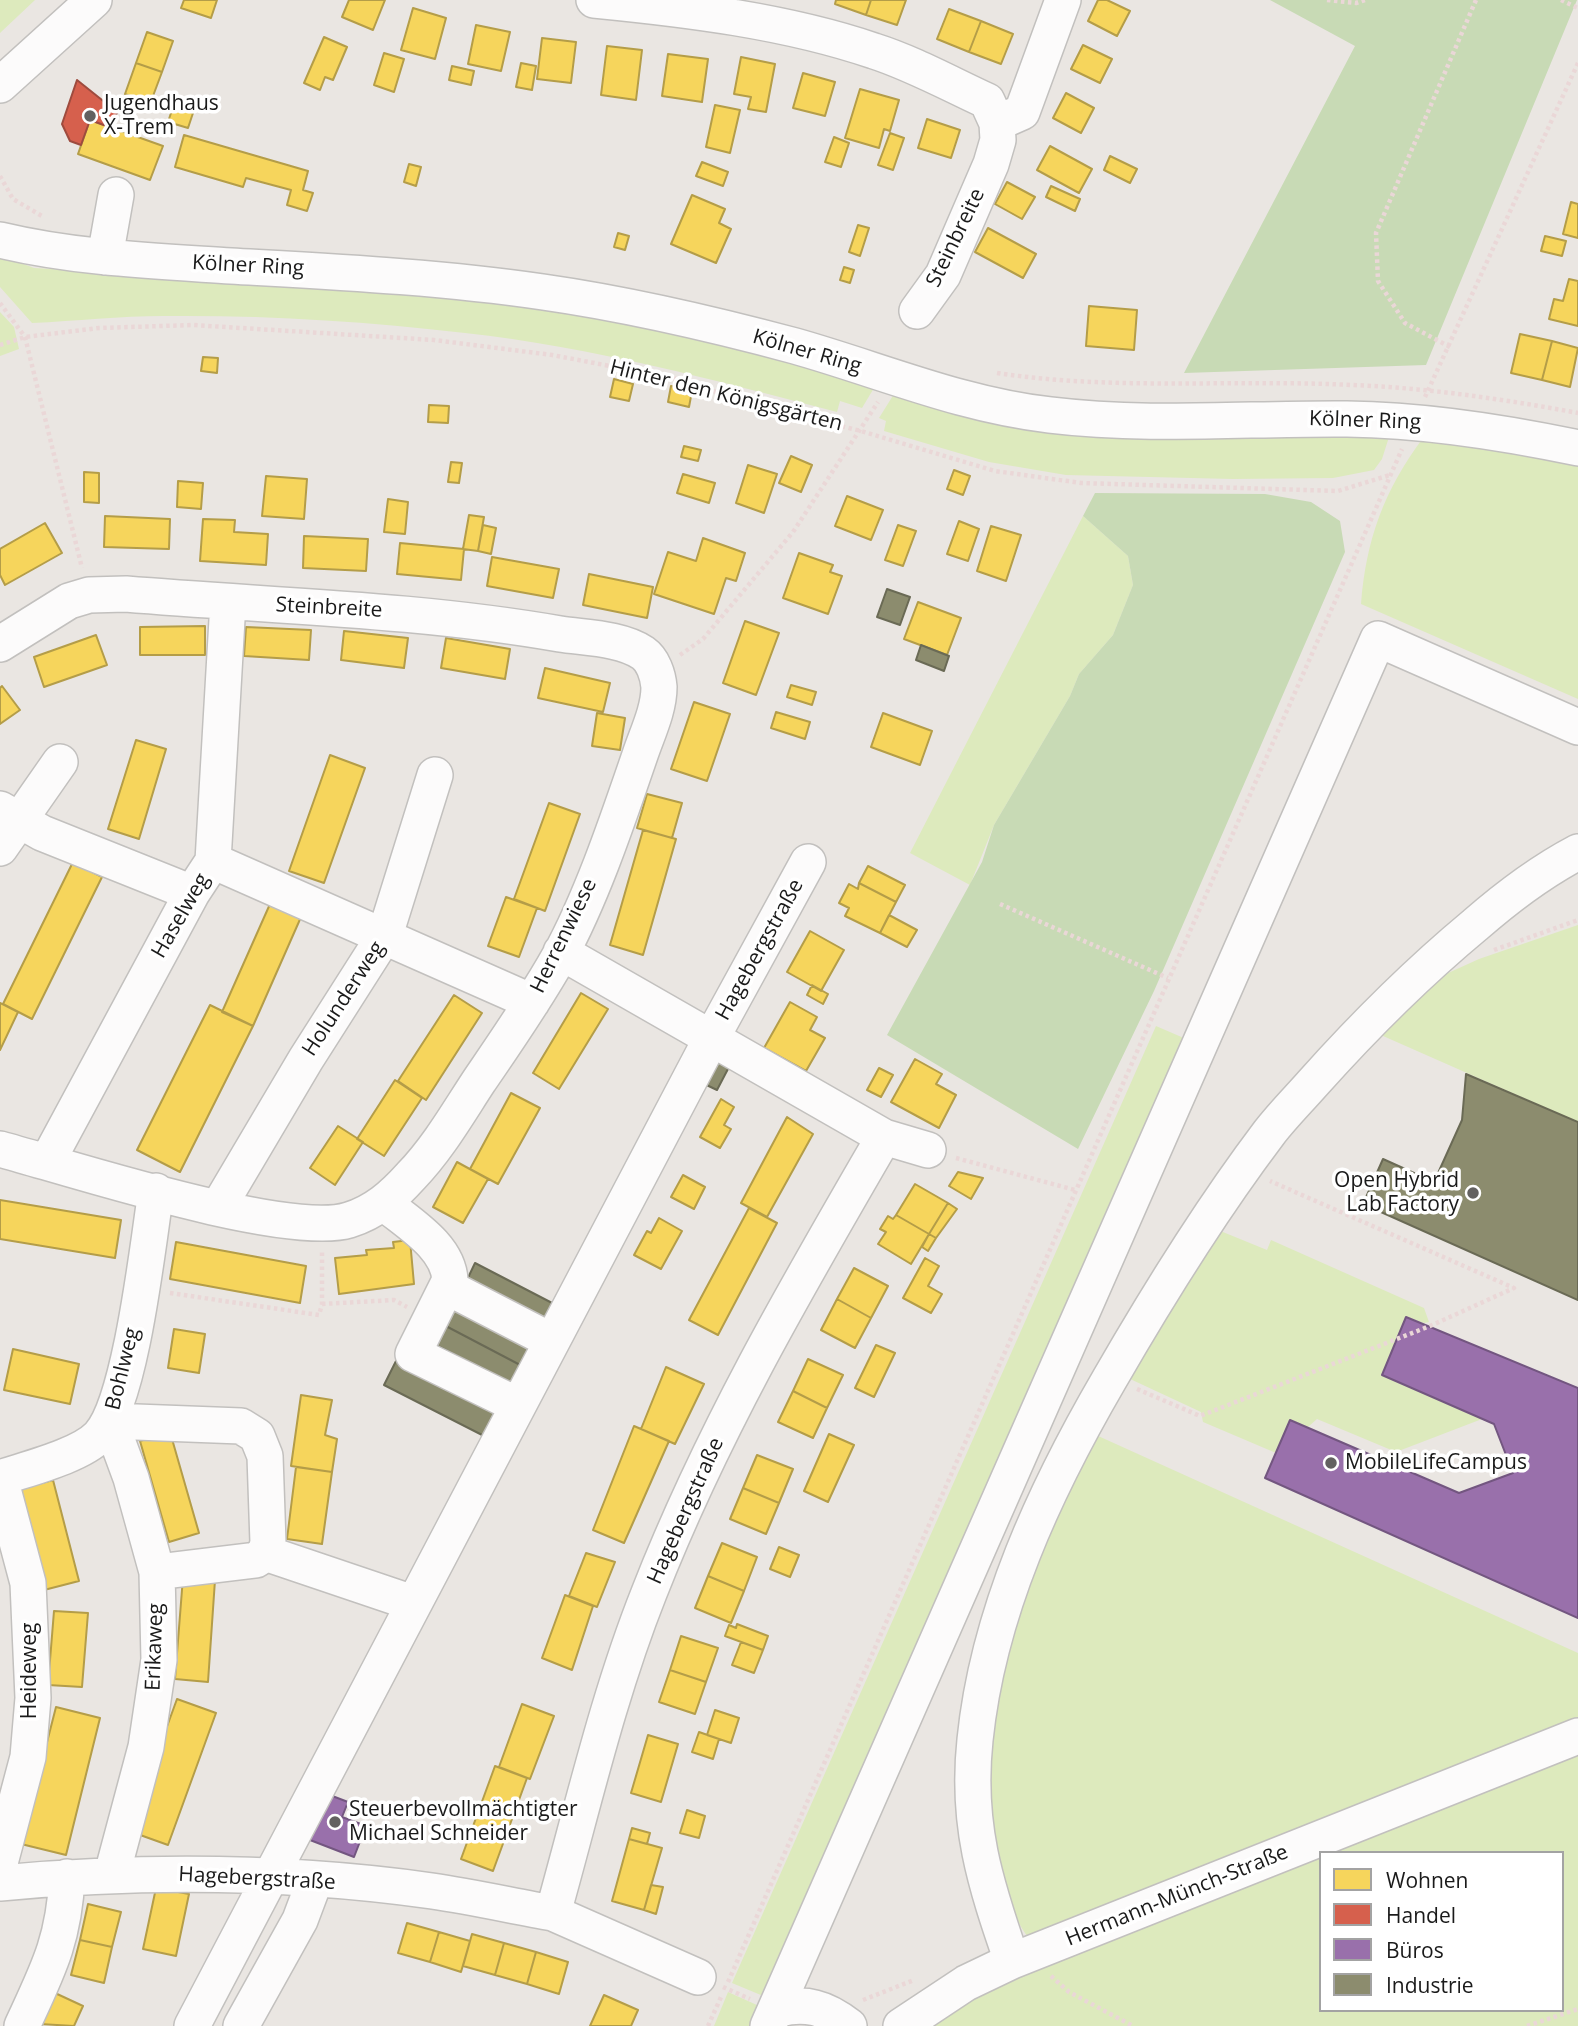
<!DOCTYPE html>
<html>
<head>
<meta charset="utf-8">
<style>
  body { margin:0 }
  #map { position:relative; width:1578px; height:2026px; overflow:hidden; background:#eae6e2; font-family:"Open Sans",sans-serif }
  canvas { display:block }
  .legend { position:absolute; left:1319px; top:1851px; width:245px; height:161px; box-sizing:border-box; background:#fff; border:2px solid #a3a3a3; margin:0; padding:9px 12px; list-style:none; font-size:21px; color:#1a1a1a }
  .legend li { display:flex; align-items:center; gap:14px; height:35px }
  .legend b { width:35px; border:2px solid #a3a3a3 }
</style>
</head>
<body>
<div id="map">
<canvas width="1578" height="2026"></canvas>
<ul class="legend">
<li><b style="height:19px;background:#f6d55c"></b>Wohnen</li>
<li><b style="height:19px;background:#d6604d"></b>Handel</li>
<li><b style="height:19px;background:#9970ab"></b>Büros</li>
<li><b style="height:19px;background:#8c8c6e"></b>Industrie</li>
</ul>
</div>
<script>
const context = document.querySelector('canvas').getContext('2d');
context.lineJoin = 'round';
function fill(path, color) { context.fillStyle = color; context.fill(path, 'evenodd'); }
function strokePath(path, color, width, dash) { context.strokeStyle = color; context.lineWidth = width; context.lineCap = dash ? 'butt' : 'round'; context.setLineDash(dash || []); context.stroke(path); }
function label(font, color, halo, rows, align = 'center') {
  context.font = font + ' "Open Sans",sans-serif'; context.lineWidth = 7; context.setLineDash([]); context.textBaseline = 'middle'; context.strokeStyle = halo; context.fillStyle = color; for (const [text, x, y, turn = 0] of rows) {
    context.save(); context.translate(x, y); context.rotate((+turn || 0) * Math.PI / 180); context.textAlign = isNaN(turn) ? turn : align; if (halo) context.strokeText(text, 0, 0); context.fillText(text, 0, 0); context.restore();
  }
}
fill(new Path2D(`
  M 0,0 L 35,0 L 0,33 Z
  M 0,255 L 34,268 L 360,287 L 544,307 L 776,356 L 874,388 L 862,408 L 840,401 L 837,412 C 715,380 591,347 465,333 C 365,321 264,315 164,316 C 120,316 76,321 32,323 L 0,287 Z
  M 0,312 L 14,327 L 19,349 L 0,356 Z
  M 894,394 L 967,417 L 1051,432 L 1389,437 L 1382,459 L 1374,470 L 1333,478 L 1233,479 L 1066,475 L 989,462 L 884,431 L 886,421 L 879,418 Z
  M 1423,438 L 1528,453 L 1578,464 L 1578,699 L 1361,604 C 1366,540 1384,490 1423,438 Z
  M 1083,516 L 1128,556 L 1133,585 L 1113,635 L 1079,674 L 1070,696 L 994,825 L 970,885 L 910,853 Z
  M 1578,925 L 1578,1122 L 1374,1032 L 1426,983 L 1479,959 Z
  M 1156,1026 L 1193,1042 L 768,1998 L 732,1983 Z
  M 1218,1230 L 1267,1250 L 1271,1240 L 1424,1308 L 1429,1322 L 1424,1323 L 1406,1317 L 1382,1375 L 1482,1419 L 1396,1452 L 1317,1419 L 1308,1427 L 1291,1420 L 1276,1453 L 1203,1422 L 1201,1412 L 1128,1378 Z
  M 1096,1435 L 1578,1653 L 1578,2026 L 925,2026 L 975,1992 L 1047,1964 C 1030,1941 1014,1919 1003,1892 C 967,1805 1001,1645 1036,1560 C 1053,1517 1076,1476 1096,1435 ZM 1321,1853 L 1562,1853 L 1562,2010 L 1321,2010 Z
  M 728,1992 L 768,2010 L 760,2026 L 714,2026 Z`), '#ddeabd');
fill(new Path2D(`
  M 1270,0 L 1577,0 L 1426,365 L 1184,373 L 1355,46 Z
  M 1095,493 L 1265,494 L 1311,502 L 1340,521 L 1345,552 L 1154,991 L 1078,1149 L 887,1035 L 982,862 L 994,825 L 1070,696 L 1079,674 L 1113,635 L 1133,585 L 1128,556 L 1083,516 Z`), '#c8dab5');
const homes = new Path2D(`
  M 184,0 L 217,0 L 211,18 L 181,8 Z
  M 349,0 L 385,0 L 373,30 L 342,17 Z
  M 836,0 L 871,0 L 866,15 L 835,4 Z
  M 871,0 L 906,0 L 897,25 L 866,15 Z
  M 1098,0 L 1107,0 L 1130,11 L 1117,36 L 1088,21 Z
  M 413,8 L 446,18 L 435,59 L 401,50 Z
  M 949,9 L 981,21 L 969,52 L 937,39 Z
  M 981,21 L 1013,34 L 1001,64 L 969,52 Z
  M 476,25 L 510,32 L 501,71 L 468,64 Z
  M 147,32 L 173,41 L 162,72 L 136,63 Z
  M 324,37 L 347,47 L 333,80 L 325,77 L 320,90 L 304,83 Z
  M 542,38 L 576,42 L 571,83 L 537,79 Z
  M 1083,45 L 1112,59 L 1100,83 L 1071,69 Z
  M 607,46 L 642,50 L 636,100 L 601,95 Z
  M 384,53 L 404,59 L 394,92 L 374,85 Z
  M 668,54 L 708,59 L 702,102 L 662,96 Z
  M 741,57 L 775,64 L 766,112 L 748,109 L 751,97 L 734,94 Z
  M 136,63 L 162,72 L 150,104 L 125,94 Z
  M 521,63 L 536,66 L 532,90 L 516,87 Z
  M 452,66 L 474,71 L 471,85 L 449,80 Z
  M 803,73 L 835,82 L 825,116 L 793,108 Z
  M 860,89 L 899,100 L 890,131 L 884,129 L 879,148 L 845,138 Z
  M 1066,93 L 1094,108 L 1081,133 L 1053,118 Z
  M 715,105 L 740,110 L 730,153 L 706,147 Z
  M 173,107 L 193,113 L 188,128 L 168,122 Z
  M 927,119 L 960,130 L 951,158 L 918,148 Z
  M 90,120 L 163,146 L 150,180 L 78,154 Z
  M 890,133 L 904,138 L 893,170 L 878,165 Z
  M 184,135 L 308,171 L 303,190 L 313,193 L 307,211 L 287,205 L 291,190 L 246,178 L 243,187 L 175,167 Z
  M 834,137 L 849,143 L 841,167 L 825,162 Z
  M 1050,146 L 1092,169 L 1079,193 L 1037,170 Z
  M 1110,156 L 1137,169 L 1130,183 L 1104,170 Z
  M 702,162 L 728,172 L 723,186 L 696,176 Z
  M 409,164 L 421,167 L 416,186 L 404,182 Z
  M 1007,182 L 1035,197 L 1022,219 L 995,204 Z
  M 1051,186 L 1080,199 L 1075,211 L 1046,197 Z
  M 692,195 L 725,209 L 719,223 L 731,229 L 716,263 L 671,244 Z
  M 1571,202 L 1578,204 L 1578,238 L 1563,234 Z
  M 858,225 L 869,228 L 860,256 L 849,252 Z
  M 988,228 L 1036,254 L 1023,278 L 975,252 Z
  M 618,233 L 629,236 L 625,250 L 614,247 Z
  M 1545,236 L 1566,241 L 1562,256 L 1541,251 Z
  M 844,267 L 854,270 L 850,283 L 840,280 Z
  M 1569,279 L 1578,281 L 1578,326 L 1549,319 L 1554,299 L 1563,301 Z
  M 1089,306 L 1137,310 L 1134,350 L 1086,346 Z
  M 1520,334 L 1552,341 L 1542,380 L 1511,373 Z
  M 1552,341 L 1578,348 L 1570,387 L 1542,380 Z
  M 203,357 L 218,358 L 217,373 L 201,371 Z
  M 614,379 L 633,384 L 629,401 L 610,397 Z
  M 671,386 L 692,391 L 689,407 L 668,402 Z
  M 429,405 L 449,406 L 448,423 L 428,422 Z
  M 684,446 L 701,450 L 698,461 L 681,457 Z
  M 791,456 L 812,465 L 801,492 L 779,483 Z
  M 451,462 L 462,463 L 459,483 L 448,482 Z
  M 748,465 L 777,474 L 764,513 L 736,503 Z
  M 954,470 L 970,476 L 963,495 L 947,489 Z
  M 84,472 L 99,473 L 99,503 L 84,502 Z
  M 683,474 L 715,483 L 709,503 L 677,493 Z
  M 266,476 L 307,479 L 304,519 L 262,516 Z
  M 178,481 L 203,483 L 201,509 L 177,507 Z
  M 847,496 L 883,510 L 871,540 L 835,526 Z
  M 388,499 L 408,502 L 405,534 L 384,532 Z
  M 469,515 L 484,517 L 478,551 L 463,549 Z
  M 105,516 L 170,519 L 169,549 L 104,547 Z
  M 203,519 L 235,520 L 234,532 L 268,534 L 266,565 L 200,561 Z
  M 959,521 L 979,529 L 968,561 L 947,554 Z
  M 45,523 L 62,553 L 5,585 L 0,575 L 0,549 Z
  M 483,525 L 496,528 L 491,554 L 478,551 Z
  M 898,525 L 916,531 L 903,566 L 885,560 Z
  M 991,526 L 1021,535 L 1006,581 L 977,571 Z
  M 304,536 L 368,539 L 366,571 L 303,568 Z
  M 703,538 L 745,553 L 736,581 L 726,578 L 714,614 L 654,594 L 668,552 L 696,561 Z
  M 400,543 L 464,549 L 461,580 L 397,574 Z
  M 799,553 L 833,565 L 830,572 L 842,576 L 828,614 L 783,598 Z
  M 492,557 L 559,569 L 553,598 L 487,586 Z
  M 589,574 L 653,587 L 647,618 L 583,605 Z
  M 918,602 L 961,618 L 947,655 L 904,639 Z
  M 745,621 L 779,633 L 756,695 L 723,683 Z
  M 205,626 L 205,655 L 140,655 L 140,627 Z
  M 246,627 L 311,630 L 309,660 L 244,656 Z
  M 344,631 L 408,638 L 404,668 L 341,660 Z
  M 96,635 L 107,665 L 44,687 L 34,657 Z
  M 446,638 L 510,649 L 505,679 L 441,668 Z
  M 545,668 L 610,683 L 603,712 L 538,698 Z
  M 791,685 L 816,692 L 812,705 L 787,697 Z
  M 2,686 L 20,710 L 0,724 L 0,688 Z
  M 694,702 L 730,714 L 707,781 L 671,769 Z
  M 776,712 L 810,722 L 805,739 L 771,728 Z
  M 597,713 L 625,718 L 620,750 L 592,746 Z
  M 883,713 L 932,731 L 920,765 L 871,747 Z
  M 136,740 L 166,749 L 139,839 L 108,829 Z
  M 330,755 L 365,768 L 324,883 L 289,871 Z
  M 647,794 L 682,803 L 672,838 L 637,828 Z
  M 549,803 L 580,814 L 545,911 L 514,899 Z
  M 643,830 L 676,839 L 643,955 L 610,945 Z
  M 73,862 L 102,877 L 32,1019 L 3,1004 Z
  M 868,866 L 905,885 L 896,902 L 859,883 Z
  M 859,883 L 896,902 L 880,933 L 845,916 L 849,908 L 839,903 L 849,884 L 858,889 Z
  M 274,895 L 305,908 L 253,1026 L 222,1012 Z
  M 506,897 L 537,908 L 519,957 L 488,946 Z
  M 889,915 L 917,930 L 907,947 L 880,933 Z
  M 810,931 L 844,950 L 821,991 L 787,972 Z
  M 812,985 L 828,994 L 823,1004 L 807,995 Z
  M 581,993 L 608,1009 L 559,1089 L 533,1073 Z
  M 454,995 L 482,1013 L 426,1100 L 398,1081 Z
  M 790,1002 L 817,1017 L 810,1030 L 825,1038 L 806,1071 L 764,1048 Z
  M 0,1003 L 18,1012 L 0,1050 Z
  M 210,1005 L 253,1026 L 180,1172 L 137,1150 Z
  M 915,1059 L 942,1074 L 936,1084 L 956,1095 L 939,1128 L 891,1102 Z
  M 879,1068 L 893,1075 L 881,1097 L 867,1090 Z
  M 395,1080 L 422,1098 L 384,1156 L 357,1139 Z
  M 511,1093 L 540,1108 L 498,1184 L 470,1169 Z
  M 721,1099 L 734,1107 L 724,1125 L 731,1129 L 720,1148 L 700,1137 Z
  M 787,1117 L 813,1134 L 767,1217 L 741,1203 Z
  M 338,1126 L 363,1142 L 335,1185 L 310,1168 Z
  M 457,1162 L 488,1179 L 463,1223 L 433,1207 Z
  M 958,1172 L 983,1178 L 971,1199 L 949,1186 Z
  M 683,1175 L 705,1187 L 694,1209 L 671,1197 Z
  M 915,1184 L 948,1203 L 929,1234 L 896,1215 Z
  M 0,1200 L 121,1220 L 115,1258 L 0,1239 Z
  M 948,1203 L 957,1209 L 936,1238 L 929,1234 Z
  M 749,1208 L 777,1223 L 718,1335 L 689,1320 Z
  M 896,1215 L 929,1234 L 911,1264 L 878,1244 L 886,1232 L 880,1229 L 888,1216 L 893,1219 Z
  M 659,1218 L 682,1231 L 661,1269 L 634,1255 L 647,1231 L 651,1233 Z
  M 929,1234 L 936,1238 L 928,1251 L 922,1247 Z
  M 410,1240 L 414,1284 L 339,1294 L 335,1258 L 367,1255 L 366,1250 L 394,1248 L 393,1242 Z
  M 176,1242 L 306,1266 L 300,1303 L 170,1279 Z
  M 925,1258 L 939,1266 L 928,1286 L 942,1294 L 931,1313 L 903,1298 Z
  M 854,1268 L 888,1286 L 871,1318 L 837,1299 Z
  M 837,1299 L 871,1318 L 855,1348 L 821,1330 Z
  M 174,1329 L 205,1334 L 199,1373 L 168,1368 Z
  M 876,1345 L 895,1353 L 874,1397 L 855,1388 Z
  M 13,1349 L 79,1364 L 70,1404 L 4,1390 Z
  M 808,1359 L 843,1375 L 827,1408 L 793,1391 Z
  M 666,1367 L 704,1384 L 675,1444 L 641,1429 Z
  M 793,1391 L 827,1408 L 813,1438 L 778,1422 Z
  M 301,1395 L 332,1400 L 325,1435 L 337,1439 L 332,1472 L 291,1466 Z
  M 634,1426 L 669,1441 L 624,1543 L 593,1530 Z
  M 170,1432 L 199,1533 L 169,1542 L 140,1441 Z
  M 829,1434 L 854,1445 L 828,1502 L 804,1491 Z
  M 757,1455 L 793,1469 L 779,1503 L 743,1488 Z
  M 296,1467 L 332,1472 L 322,1544 L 287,1539 Z
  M 53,1480 L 79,1581 L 44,1590 L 19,1489 Z
  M 743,1488 L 779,1503 L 766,1534 L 730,1519 Z
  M 722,1543 L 757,1557 L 744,1591 L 708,1576 Z
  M 779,1547 L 799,1555 L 790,1577 L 770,1569 Z
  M 586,1553 L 615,1562 L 597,1607 L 569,1596 Z
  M 708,1576 L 744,1591 L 731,1623 L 695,1608 Z
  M 183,1577 L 215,1580 L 208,1682 L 175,1679 Z
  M 565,1595 L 593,1606 L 572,1670 L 542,1658 Z
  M 54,1611 L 88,1613 L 82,1687 L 48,1685 Z
  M 737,1624 L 768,1636 L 763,1650 L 725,1636 L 729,1625 L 736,1628 Z
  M 681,1636 L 718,1648 L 706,1682 L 670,1670 Z
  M 741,1642 L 763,1650 L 754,1673 L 732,1665 Z
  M 670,1670 L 706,1682 L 695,1714 L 659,1702 Z
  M 177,1699 L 216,1713 L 168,1845 L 129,1831 Z
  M 522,1704 L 554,1716 L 530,1779 L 499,1767 Z
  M 56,1707 L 100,1718 L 66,1855 L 21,1844 Z
  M 715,1710 L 739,1718 L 731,1743 L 707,1735 Z
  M 699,1732 L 719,1739 L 713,1759 L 692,1752 Z
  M 648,1735 L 678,1744 L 661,1802 L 631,1793 Z
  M 495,1766 L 527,1778 L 493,1871 L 461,1859 Z
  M 687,1810 L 705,1816 L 699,1838 L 680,1833 Z
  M 632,1828 L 650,1833 L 647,1844 L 629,1839 Z
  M 629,1839 L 662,1848 L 644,1910 L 612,1901 Z
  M 651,1885 L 663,1887 L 656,1914 L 644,1910 Z
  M 156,1888 L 189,1894 L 176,1956 L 143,1949 Z
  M 88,1904 L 121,1912 L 112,1947 L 80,1940 Z
  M 407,1923 L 439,1932 L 430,1962 L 398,1953 Z
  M 439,1932 L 470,1941 L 461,1972 L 430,1962 Z
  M 472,1934 L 504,1943 L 495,1975 L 463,1966 Z
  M 80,1940 L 112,1947 L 104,1983 L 71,1975 Z
  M 504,1943 L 536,1952 L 527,1984 L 495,1975 Z
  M 536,1952 L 568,1962 L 559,1994 L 527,1984 Z
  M 55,1993 L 83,2006 L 74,2026 L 40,2024 Z
  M 604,1995 L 638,2010 L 631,2026 L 590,2026 Z`);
fill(homes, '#f6d55c');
strokePath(homes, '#b49d48', 2);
const shops = new Path2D(`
  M 77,80 L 117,112 L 112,128 L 90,120 L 81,145 L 70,141 L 62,124 Z`);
fill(shops, '#d6604d');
strokePath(shops, '#9e4b3e', 2);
const offices = new Path2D(`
  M 1406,1317 L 1578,1388 L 1578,1618 L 1265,1478 L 1290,1420 L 1459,1493 L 1513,1473 L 1494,1424 L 1382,1375 Z
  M 327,1794 L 348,1802 L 342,1817 L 366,1826 L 354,1857 L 310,1840 Z`);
fill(offices, '#9970ab');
strokePath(offices, '#735680', 2);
const industry = new Path2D(`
  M 887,589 L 910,597 L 900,625 L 877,617 Z
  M 921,645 L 949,656 L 944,671 L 916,660 Z
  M 708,1056 L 729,1067 L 717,1090 L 696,1080 Z
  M 1466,1074 L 1578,1122 L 1578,1300 L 1363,1204 L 1383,1159 L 1434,1182 L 1462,1120 Z
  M 475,1263 L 556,1305 L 546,1324 L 466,1282 Z
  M 452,1306 L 534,1348 L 524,1367 L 442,1324 Z
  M 442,1324 L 524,1367 L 515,1386 L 432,1343 Z
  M 396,1361 L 500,1414 L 488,1438 L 384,1385 Z`);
fill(industry, '#8c8c6e');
strokePath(industry, '#6a6a55', 2);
const minor = new Path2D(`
  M 594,0 C 686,9 786,21 874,51 C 912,63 950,84 987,101 L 997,123 L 998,140 L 991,164 L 943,275 L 917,311
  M 0,85 L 94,0
  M 997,123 L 1022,112 L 1063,0
  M 0,240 C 75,258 154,261 231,266 C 336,272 440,277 543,292 C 627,304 713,324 795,346 C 880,370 961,405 1050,415 C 1149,427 1248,418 1347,419 C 1425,420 1502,432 1578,448
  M 105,257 L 116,195
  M 0,644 L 69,601 L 89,595 L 126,594 C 271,606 416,609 560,634 C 585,638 621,638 643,653 C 653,660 658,675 659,687 C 659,710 647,734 640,755 C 618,819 592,897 559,957 C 535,1000 507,1040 479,1081 C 458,1113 438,1148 411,1176 C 393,1196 375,1212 349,1220 C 288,1239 70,1168 0,1149
  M 0,809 L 42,833 L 192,893
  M 0,848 L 60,762
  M 213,861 L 532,1002
  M 884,1137 L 928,1150
  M 47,1162 L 192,893 L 213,861 L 228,602
  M 384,1203 C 409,1224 448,1246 450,1280 L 413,1354 L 507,1400
  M 219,1206 L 306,1059 L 385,935 L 435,775
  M 447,1287 L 540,1335
  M 0,1478 C 26,1469 80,1456 99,1436 C 131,1401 148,1244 156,1191
  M 265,1553 L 413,1603
  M 0,1863 L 28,1757 L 33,1698 L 28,1583 L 0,1478
  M 112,1874 L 146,1747 L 159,1660 L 157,1572 L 131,1478 L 110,1421 L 241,1426 L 257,1436 L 265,1456 L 268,1543 L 265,1553 L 256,1560 L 157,1572
  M 0,1883 C 143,1870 290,1871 432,1891 C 473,1897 513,1906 553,1913 C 583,1806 608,1696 649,1593 C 712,1432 798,1285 884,1137 L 561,952
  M 553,1913 L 698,1977
  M 1012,1961 C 985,1883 966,1824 975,1740 C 988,1612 1045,1490 1109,1380 C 1158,1295 1210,1211 1269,1133 C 1282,1116 1298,1100 1313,1083 C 1364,1026 1416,974 1475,925 C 1507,897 1540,872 1578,852
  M 776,2010 C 805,2001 826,2008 849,2026
  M 22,2026 C 48,1970 64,1940 67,1877
  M 192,2026 L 711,1039 L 808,862
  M 241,2026 L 300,1920 L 315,1880
  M 768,2026 L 1378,639 L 1578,727
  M 901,2026 L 966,1983 L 1012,1961 L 1578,1736`);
strokePath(minor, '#c2c0be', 38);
strokePath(new Path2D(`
  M 1327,0 L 1356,3 L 1365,0
  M 1561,0 L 1578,8
  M 0,176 L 13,199 L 42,216
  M 0,303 L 25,337 L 82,568
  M 0,345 L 25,337 L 99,328 L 193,325 L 434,340 L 552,355 L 673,378 L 763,407 L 861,431 L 995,471 L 1081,483 L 1338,491 L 1390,475
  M 1450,347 L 1405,323 L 1378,281 L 1376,233 L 1476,0
  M 997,373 C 1115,391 1233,379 1352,385 C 1428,388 1503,399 1578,413
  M 1425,397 L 1578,63
  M 680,655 L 703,639 L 793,532 L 878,402
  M 1000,904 L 1168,978
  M 1494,950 L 1578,920
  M 956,1158 L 1075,1190
  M 170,1293 L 319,1315 L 322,1304 L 322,1251
  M 322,1304 L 394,1300 L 407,1307
  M 1137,1389 L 1200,1416 L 1430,1326 L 1514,1288 L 1270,1181
  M 1051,1976 L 1069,1992 L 1133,2026
  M 728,1982 L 1402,449
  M 723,1987 L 750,1999
  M 863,2000 L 914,1980
  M 708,2026 L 721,1997
  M 1527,2026 L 1578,2009`), '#ead7d7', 4.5, [3.5, 3.5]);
strokePath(minor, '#fcfbfb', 35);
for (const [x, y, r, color] of [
  [90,116,7,"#636160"],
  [1473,1193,7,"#636160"],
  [1331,1463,7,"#636160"],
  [335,1822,7,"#636160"]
]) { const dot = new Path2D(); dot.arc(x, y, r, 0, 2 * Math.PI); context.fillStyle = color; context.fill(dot); strokePath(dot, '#fff', 2.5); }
label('21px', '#1a1a1a', '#fff', [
  ["Jugendhaus",104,104],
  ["X-Trem",104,128],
  ["Open Hybrid",1459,1181,"right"],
  ["Lab Factory",1459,1205,"right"],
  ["MobileLifeCampus",1345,1463],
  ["Steuerbevollmächtigter",349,1810],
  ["Michael Schneider",349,1834]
], 'left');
label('21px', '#1a1a1a', '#fff', [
  ["Steinbreite",956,238,-64],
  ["Kölner Ring",248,266,3],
  ["Kölner Ring",807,352,16],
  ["Hinter den Königsgärten",726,396,14],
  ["Kölner Ring",1365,421,2],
  ["Steinbreite",329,608,3],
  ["Haselweg",181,916,-60],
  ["Herrenwiese",564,936,-64],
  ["Hagebergstraße",760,950,-61],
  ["Holunderweg",344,999,-57],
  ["Bohlweg",123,1369,-76],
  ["Hagebergstraße",686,1511,-66],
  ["Erikaweg",155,1647,-88],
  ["Heideweg",30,1671,-90],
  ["Hagebergstraße",257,1879,3],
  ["Hermann-Münch-Straße",1177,1896,-22]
]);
</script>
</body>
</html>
